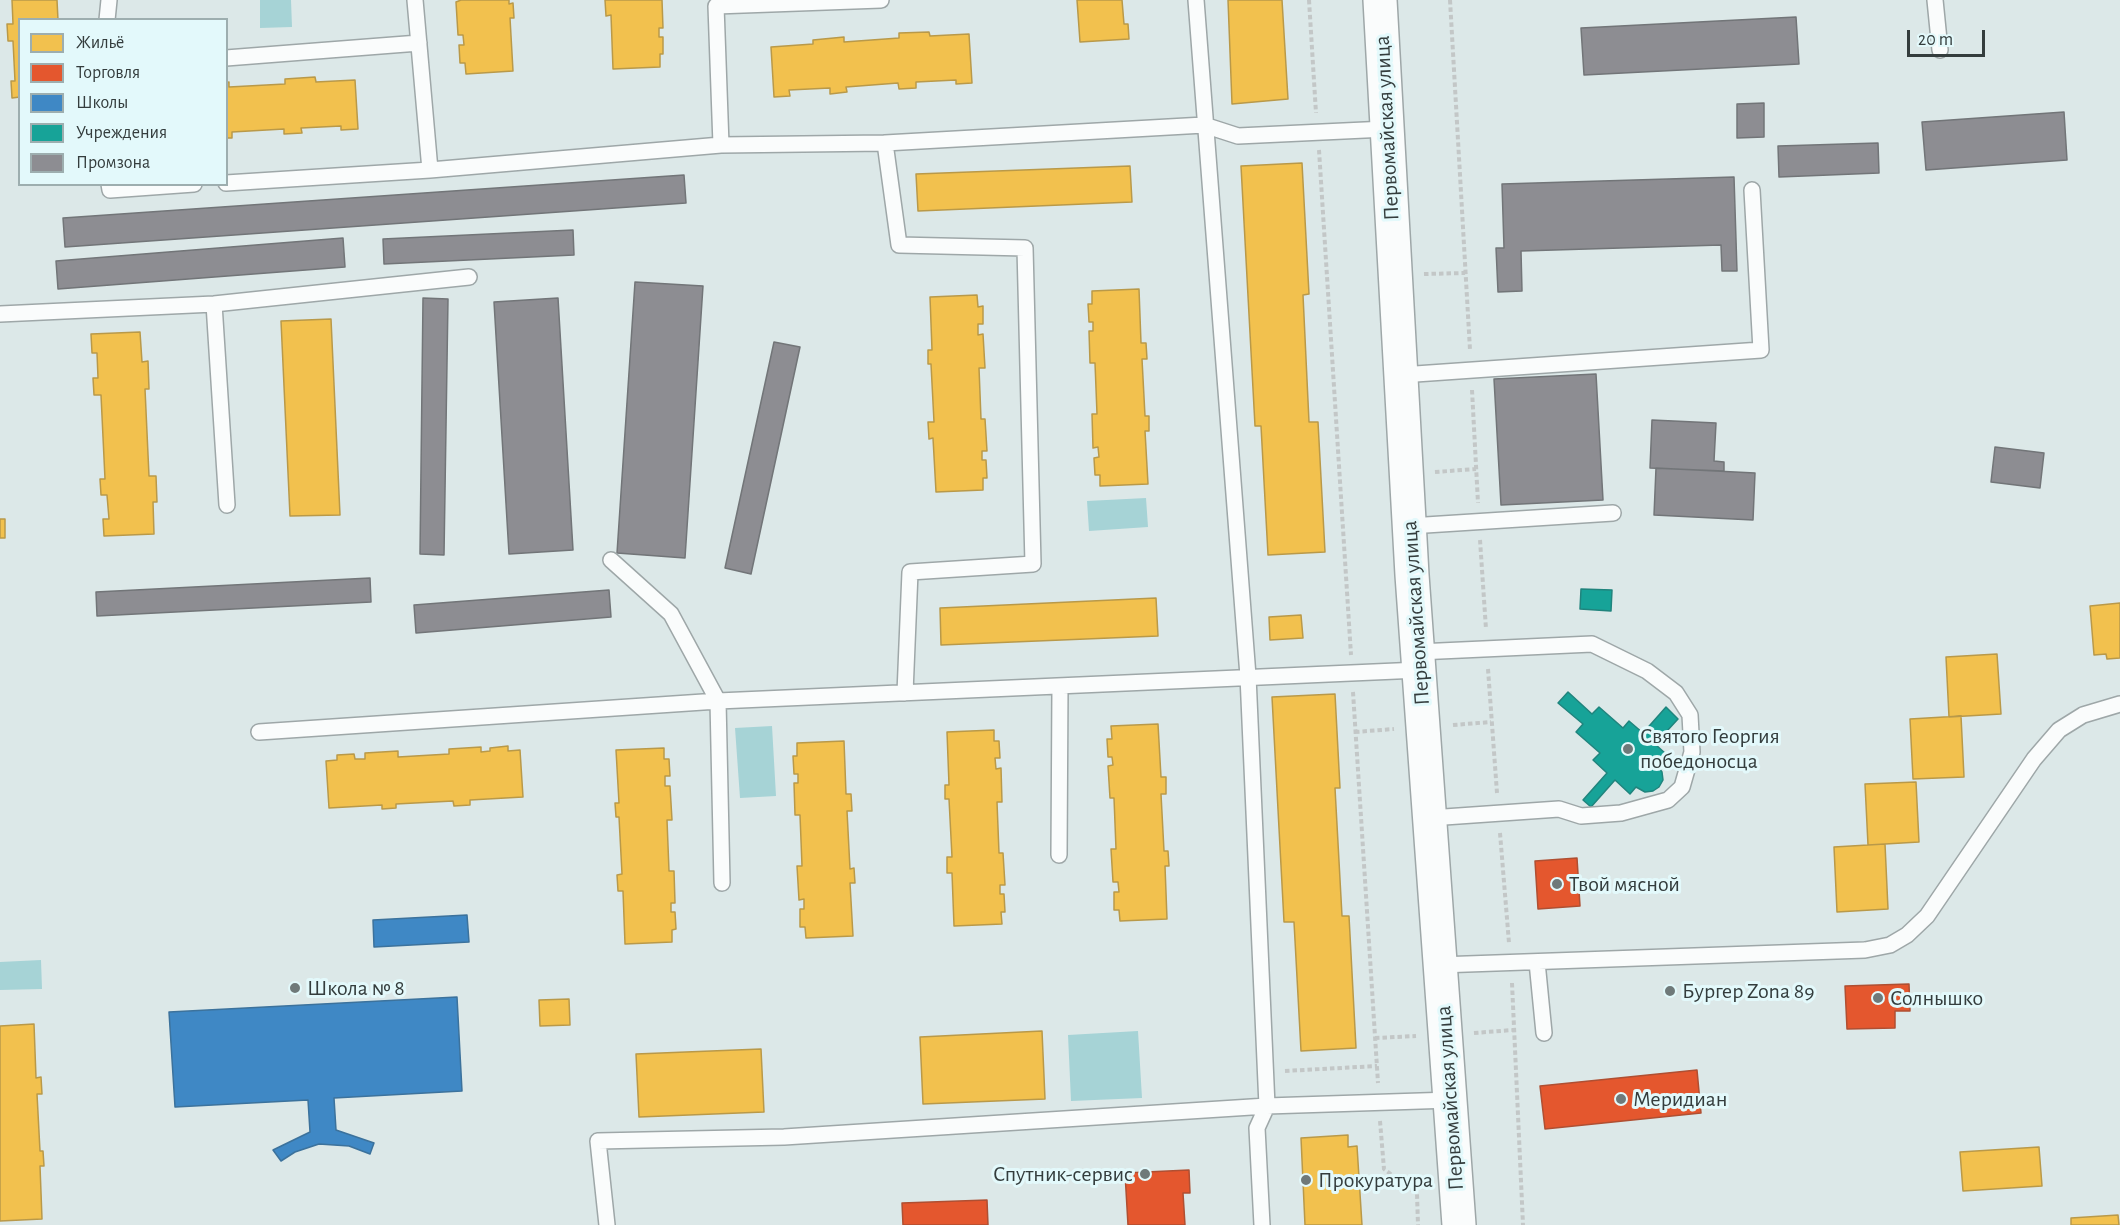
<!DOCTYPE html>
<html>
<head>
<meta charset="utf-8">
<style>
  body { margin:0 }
  #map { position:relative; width:2120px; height:1225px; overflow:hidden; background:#dce8e8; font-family:"Alegreya Sans",sans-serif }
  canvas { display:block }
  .legend { position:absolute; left:18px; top:18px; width:210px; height:168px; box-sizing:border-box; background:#e3f9fb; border:2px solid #9daeaf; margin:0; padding:8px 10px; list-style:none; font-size:18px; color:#343d3d }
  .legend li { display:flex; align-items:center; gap:12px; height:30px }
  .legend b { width:30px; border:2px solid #9daeaf }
  .scale { position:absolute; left:1907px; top:30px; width:78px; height:27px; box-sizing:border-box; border:3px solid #343d3d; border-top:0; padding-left:8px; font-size:18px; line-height:21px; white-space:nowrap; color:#343d3d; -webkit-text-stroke:4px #e3f9fb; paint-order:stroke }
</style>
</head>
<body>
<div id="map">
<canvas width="2120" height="1225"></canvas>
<ul class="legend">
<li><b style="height:16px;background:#f2c14e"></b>Жильё</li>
<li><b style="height:16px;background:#e4572e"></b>Торговля</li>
<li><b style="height:16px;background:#3f88c5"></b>Школы</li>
<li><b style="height:16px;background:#17a398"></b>Учреждения</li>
<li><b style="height:16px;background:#8d8d92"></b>Промзона</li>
</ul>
<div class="scale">20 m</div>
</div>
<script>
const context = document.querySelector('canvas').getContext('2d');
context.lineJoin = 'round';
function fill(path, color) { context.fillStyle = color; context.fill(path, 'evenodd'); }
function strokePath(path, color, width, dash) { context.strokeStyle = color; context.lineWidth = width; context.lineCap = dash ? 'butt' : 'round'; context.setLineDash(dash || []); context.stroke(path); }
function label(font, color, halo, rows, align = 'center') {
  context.font = font + ' "Alegreya Sans",sans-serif'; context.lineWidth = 6; context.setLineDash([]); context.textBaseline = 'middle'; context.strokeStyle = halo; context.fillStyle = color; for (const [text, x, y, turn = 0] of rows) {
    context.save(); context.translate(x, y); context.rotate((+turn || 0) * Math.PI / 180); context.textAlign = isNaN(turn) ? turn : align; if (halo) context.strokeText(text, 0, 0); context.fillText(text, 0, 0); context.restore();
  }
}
fill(new Path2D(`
  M 260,0 L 291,0 L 292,27 L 260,28 Z
  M 1146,498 L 1148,527 L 1089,531 L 1087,501 Z
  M 772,726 L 776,796 L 740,798 L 735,728 Z
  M 41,960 L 42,989 L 0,990 L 0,962 Z
  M 1138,1031 L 1142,1098 L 1071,1101 L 1068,1035 Z`), '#a6d3d6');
const homes = new Path2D(`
  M 12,0 L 57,0 L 58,20 L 20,20 L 20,97 L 12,98 L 11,81 L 15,81 L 13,41 L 8,41 L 7,24 L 13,24 Z
  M 461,0 L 509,0 L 509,4 L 513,3 L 514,18 L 510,18 L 513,71 L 466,74 L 465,63 L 460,63 L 459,45 L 464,45 L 463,35 L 458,35 L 456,2 Z
  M 605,0 L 662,0 L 663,28 L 659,28 L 659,37 L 663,37 L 663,54 L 660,54 L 660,67 L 613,69 L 611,15 L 606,16 Z
  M 1077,0 L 1122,0 L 1124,24 L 1128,24 L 1129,39 L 1080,42 Z
  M 1228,0 L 1282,0 L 1288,99 L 1232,104 Z
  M 929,32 L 930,36 L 969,34 L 972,83 L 956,84 L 956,80 L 916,82 L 916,88 L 899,89 L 898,83 L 846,87 L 847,92 L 830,94 L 830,88 L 789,90 L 790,96 L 774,97 L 771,47 L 813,44 L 813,40 L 844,37 L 844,42 L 899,38 L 899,33 Z
  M 315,77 L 316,82 L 355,80 L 358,129 L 341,130 L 341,126 L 301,128 L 302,133 L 284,134 L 284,129 L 232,132 L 232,138 L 226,138 L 226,83 L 229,82 L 229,87 L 285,84 L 285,79 Z
  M 1302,163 L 1309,294 L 1303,295 L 1309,422 L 1318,422 L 1325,552 L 1268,555 L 1261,426 L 1255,426 L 1241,166 Z
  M 1130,166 L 1132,202 L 918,211 L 916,174 Z
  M 1139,289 L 1141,343 L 1146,343 L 1147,359 L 1142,359 L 1145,416 L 1149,416 L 1149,431 L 1145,431 L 1148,484 L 1100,486 L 1100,475 L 1095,475 L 1094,458 L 1099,457 L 1098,447 L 1093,448 L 1092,414 L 1097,414 L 1095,363 L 1090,363 L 1089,331 L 1093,331 L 1093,322 L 1089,322 L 1088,304 L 1092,304 L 1092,291 Z
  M 977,295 L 978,307 L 983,306 L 983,324 L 978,324 L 978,335 L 983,334 L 985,368 L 979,368 L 981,419 L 985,419 L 987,451 L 982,451 L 982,460 L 986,460 L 987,478 L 983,478 L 983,490 L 936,492 L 933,438 L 929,439 L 928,422 L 934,422 L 931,364 L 928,364 L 928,350 L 932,350 L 930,297 Z
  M 331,319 L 340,515 L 290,516 L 281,321 Z
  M 140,332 L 142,362 L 148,361 L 149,389 L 145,389 L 149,476 L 156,476 L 157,502 L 153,502 L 154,534 L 104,536 L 103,519 L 109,519 L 107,495 L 101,495 L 100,479 L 105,479 L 101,395 L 94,395 L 93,378 L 98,378 L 97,353 L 92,353 L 91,334 Z
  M 0,519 L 5,519 L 5,538 L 0,538 Z
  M 1156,598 L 1158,636 L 941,645 L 940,608 Z
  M 2120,603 L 2120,658 L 2107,659 L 2106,654 L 2094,655 L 2090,606 Z
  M 1301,615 L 1303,638 L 1270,640 L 1269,617 Z
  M 1997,654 L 2001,714 L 1949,717 L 1946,657 Z
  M 1335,694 L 1340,788 L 1335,788 L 1342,916 L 1349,916 L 1356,1048 L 1301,1051 L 1294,922 L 1284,922 L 1272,697 Z
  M 1961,716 L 1964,777 L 1913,779 L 1910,719 Z
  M 1158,724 L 1161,777 L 1166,777 L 1166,794 L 1161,794 L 1164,851 L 1168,851 L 1169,866 L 1165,866 L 1167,919 L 1120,921 L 1119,910 L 1114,910 L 1114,892 L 1119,892 L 1118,882 L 1113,882 L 1111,849 L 1116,849 L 1114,798 L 1110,798 L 1108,766 L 1113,765 L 1112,757 L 1108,757 L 1107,739 L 1112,739 L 1111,726 Z
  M 994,730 L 994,741 L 999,741 L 1000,758 L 995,758 L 996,769 L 1001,768 L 1002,802 L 997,802 L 999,853 L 1003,853 L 1005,885 L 1000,885 L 1000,894 L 1004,894 L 1005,912 L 1001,912 L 1002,924 L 954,926 L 952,873 L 947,873 L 947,857 L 952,857 L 949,799 L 945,799 L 945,785 L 949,785 L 947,732 Z
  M 844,741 L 846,794 L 851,794 L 852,811 L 847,811 L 850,869 L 854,868 L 855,883 L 850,883 L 853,936 L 806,938 L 805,927 L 800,927 L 800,909 L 804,909 L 804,899 L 799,900 L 797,866 L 802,866 L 800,815 L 795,815 L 794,783 L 798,783 L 798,774 L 794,774 L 793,756 L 797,756 L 797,743 Z
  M 508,746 L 508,751 L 520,750 L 523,797 L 470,800 L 470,805 L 454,806 L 453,801 L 396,804 L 396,808 L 382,809 L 382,805 L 329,808 L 326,761 L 337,760 L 337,755 L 354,754 L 355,759 L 365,759 L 365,753 L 398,751 L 398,757 L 449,754 L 449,749 L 481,747 L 481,752 L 490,751 L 490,748 Z
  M 664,748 L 664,759 L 669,759 L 670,776 L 665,776 L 665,786 L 670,786 L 672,820 L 667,820 L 669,871 L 674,871 L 675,903 L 671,903 L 671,912 L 675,912 L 676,929 L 672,930 L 672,942 L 625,944 L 623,891 L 618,891 L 617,875 L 622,874 L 619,817 L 616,817 L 615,803 L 619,803 L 616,750 Z
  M 1916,782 L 1919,842 L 1868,845 L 1865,784 Z
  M 1885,844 L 1888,909 L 1837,912 L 1834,847 Z
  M 569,999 L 570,1025 L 540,1026 L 539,1000 Z
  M 34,1024 L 36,1078 L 41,1077 L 42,1094 L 37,1094 L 40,1151 L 43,1151 L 44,1166 L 40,1166 L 42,1219 L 0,1221 L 0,1026 Z
  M 1042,1031 L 1045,1099 L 923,1104 L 920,1037 Z
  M 761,1049 L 764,1112 L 639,1117 L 636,1054 Z
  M 1348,1135 L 1348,1147 L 1357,1146 L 1362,1225 L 1305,1225 L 1301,1138 Z
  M 2039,1147 L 2042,1186 L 1963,1191 L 1960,1152 Z
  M 2118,1215 L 2119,1225 L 2071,1225 L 2071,1218 Z`);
fill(homes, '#f2c14e');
strokePath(homes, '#b99949', 1.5);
const shops = new Path2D(`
  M 1577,858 L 1580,906 L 1538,909 L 1535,861 Z
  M 1909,984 L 1910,1011 L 1895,1011 L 1895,1028 L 1847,1029 L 1845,986 Z
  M 1697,1070 L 1701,1113 L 1545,1129 L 1540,1086 Z
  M 1189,1170 L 1190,1193 L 1183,1193 L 1185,1225 L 1128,1225 L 1125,1173 Z
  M 987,1200 L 988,1225 L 903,1225 L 902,1203 Z`);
fill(shops, '#e4572e');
strokePath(shops, '#af4f32', 1.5);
const schools = new Path2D(`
  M 467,915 L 469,942 L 374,947 L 373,920 Z
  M 457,997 L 462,1091 L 334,1098 L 336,1130 L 374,1143 L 370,1154 L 349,1146 L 319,1144 L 295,1152 L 281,1161 L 273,1150 L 310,1132 L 308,1100 L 175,1107 L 169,1012 Z`);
fill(schools, '#3f88c5');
strokePath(schools, '#3c729c', 1.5);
const public = new Path2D(`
  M 1581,589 L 1612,590 L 1611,611 L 1580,609 Z
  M 1568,692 L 1592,714 L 1599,707 L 1623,728 L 1629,721 L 1643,733 L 1666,707 L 1678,719 L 1655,744 L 1666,754 L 1656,764 L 1662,772 L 1663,780 L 1659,787 L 1653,791 L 1645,792 L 1636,787 L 1630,794 L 1615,780 L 1591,807 L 1583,800 L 1607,773 L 1593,760 L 1600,753 L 1576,732 L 1583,724 L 1558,703 Z`);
fill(public, '#17a398');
strokePath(public, '#20847d', 1.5);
const industry = new Path2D(`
  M 1796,17 L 1799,64 L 1584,75 L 1581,28 Z
  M 1764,103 L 1764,137 L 1737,138 L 1737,104 Z
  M 2064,112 L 2067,160 L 1926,170 L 1922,122 Z
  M 1878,143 L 1879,173 L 1779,177 L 1778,146 Z
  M 684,175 L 686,203 L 65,247 L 63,218 Z
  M 1734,177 L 1737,271 L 1722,271 L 1721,245 L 1521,251 L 1522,291 L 1498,292 L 1496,248 L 1504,248 L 1502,184 Z
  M 573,230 L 574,255 L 384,264 L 383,239 Z
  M 343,238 L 345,267 L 58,289 L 56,261 Z
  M 635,282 L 703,286 L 685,558 L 617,553 Z
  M 423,298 L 448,299 L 444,555 L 420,554 Z
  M 558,298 L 573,550 L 509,554 L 494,302 Z
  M 774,342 L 800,347 L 751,574 L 725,568 Z
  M 1596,374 L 1603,500 L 1501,505 L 1494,379 Z
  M 1652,420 L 1716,423 L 1714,461 L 1724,462 L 1724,471 L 1650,468 Z
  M 1995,447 L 2044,453 L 2040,488 L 1991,482 Z
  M 1656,468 L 1755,473 L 1753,520 L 1654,515 Z
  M 370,578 L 371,602 L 97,616 L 96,592 Z
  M 609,590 L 611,617 L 416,633 L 414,605 Z`);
fill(industry, '#8d8d92');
strokePath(industry, '#727578', 1.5);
const lane = new Path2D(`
  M 415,0 L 430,170
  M 1196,0 L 1248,676 L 1267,1106 L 1257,1128 L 1262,1225
  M 1935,0 L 1940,50
  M 107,20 L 109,0
  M 226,58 L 419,43
  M 885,143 L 899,245 L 1025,248 L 1033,564 L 910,572 L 905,693
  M 721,145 L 716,6 L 881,0
  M 226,183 L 430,170 L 721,145 L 885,143 L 1204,125 L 1238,136 L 1386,129
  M 109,184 L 110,190 L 194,184
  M 214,304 L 227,505
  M 0,314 L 214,304 L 469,277
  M 1401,375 L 1761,350 L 1752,190
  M 1410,526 L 1613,513
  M 611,560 L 671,614 L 718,701 L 722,883
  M 1418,652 L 1592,644 L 1647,671 L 1676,693 L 1690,715 L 1692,752 L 1682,787 L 1668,800 L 1621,813 L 1581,816 L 1559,809 L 1430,818
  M 259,732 L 718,701 L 1419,670
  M 1059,855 L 1060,686
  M 1537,962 L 1544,1033
  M 1439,965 L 1865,950 L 1890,945 L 1907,935 L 1927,916 L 2034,759 L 2059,730 L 2083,715 L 2120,704
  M 607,1225 L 598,1141 L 784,1137 L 1267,1106 L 1451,1100`);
const secondary = new Path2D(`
  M 1380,0 L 1412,575 L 1459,1225`);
strokePath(lane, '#9ea7a8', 18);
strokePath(secondary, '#9ea7a8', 36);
strokePath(new Path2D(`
  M 1309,0 L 1316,113
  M 1450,0 L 1470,350
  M 1319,150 L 1351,655
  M 1424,274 L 1465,273
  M 1472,390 L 1478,503
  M 1435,472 L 1476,469
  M 1480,540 L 1486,629
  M 1488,669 L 1497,793
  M 1353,692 L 1378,1083
  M 1453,725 L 1491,722
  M 1355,732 L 1394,729
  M 1500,833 L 1509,943
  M 1512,983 L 1523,1225
  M 1474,1033 L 1513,1030
  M 1375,1038 L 1416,1036
  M 1285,1071 L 1377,1066
  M 1380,1121 L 1384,1169 L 1417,1194 L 1418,1225`), '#c3c7c7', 4, [4.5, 3]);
strokePath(lane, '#fafcfc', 15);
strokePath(secondary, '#fafcfc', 33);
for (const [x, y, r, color] of [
  [1628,749,6,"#6f7979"],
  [1557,884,6,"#6f7979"],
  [295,988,6,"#6f7979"],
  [1670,991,6,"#6f7979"],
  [1878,998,6,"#6f7979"],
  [1621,1099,6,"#6f7979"],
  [1145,1174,6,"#6f7979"],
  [1306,1180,6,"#6f7979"]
]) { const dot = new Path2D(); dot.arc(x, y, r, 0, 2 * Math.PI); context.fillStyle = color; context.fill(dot); strokePath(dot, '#e3f9fb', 2); }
label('22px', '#343d3d', '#e3f9fb', [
  ["Первомайская улица",1387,128,-93],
  ["Первомайская улица",1416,613,-94],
  ["Первомайская улица",1450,1098,-94]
]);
label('22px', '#343d3d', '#e3f9fb', [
  ["Святого Георгия",1640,736],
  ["победоносца",1640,761],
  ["Твой мясной",1569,884],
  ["Школа № 8",307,988],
  ["Бургер Zona 89",1682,991],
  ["Солнышко",1890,998],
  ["Меридиан",1633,1099],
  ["Спутник-сервис",1133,1174,"right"],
  ["Прокуратура",1318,1180]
], 'left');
</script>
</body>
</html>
